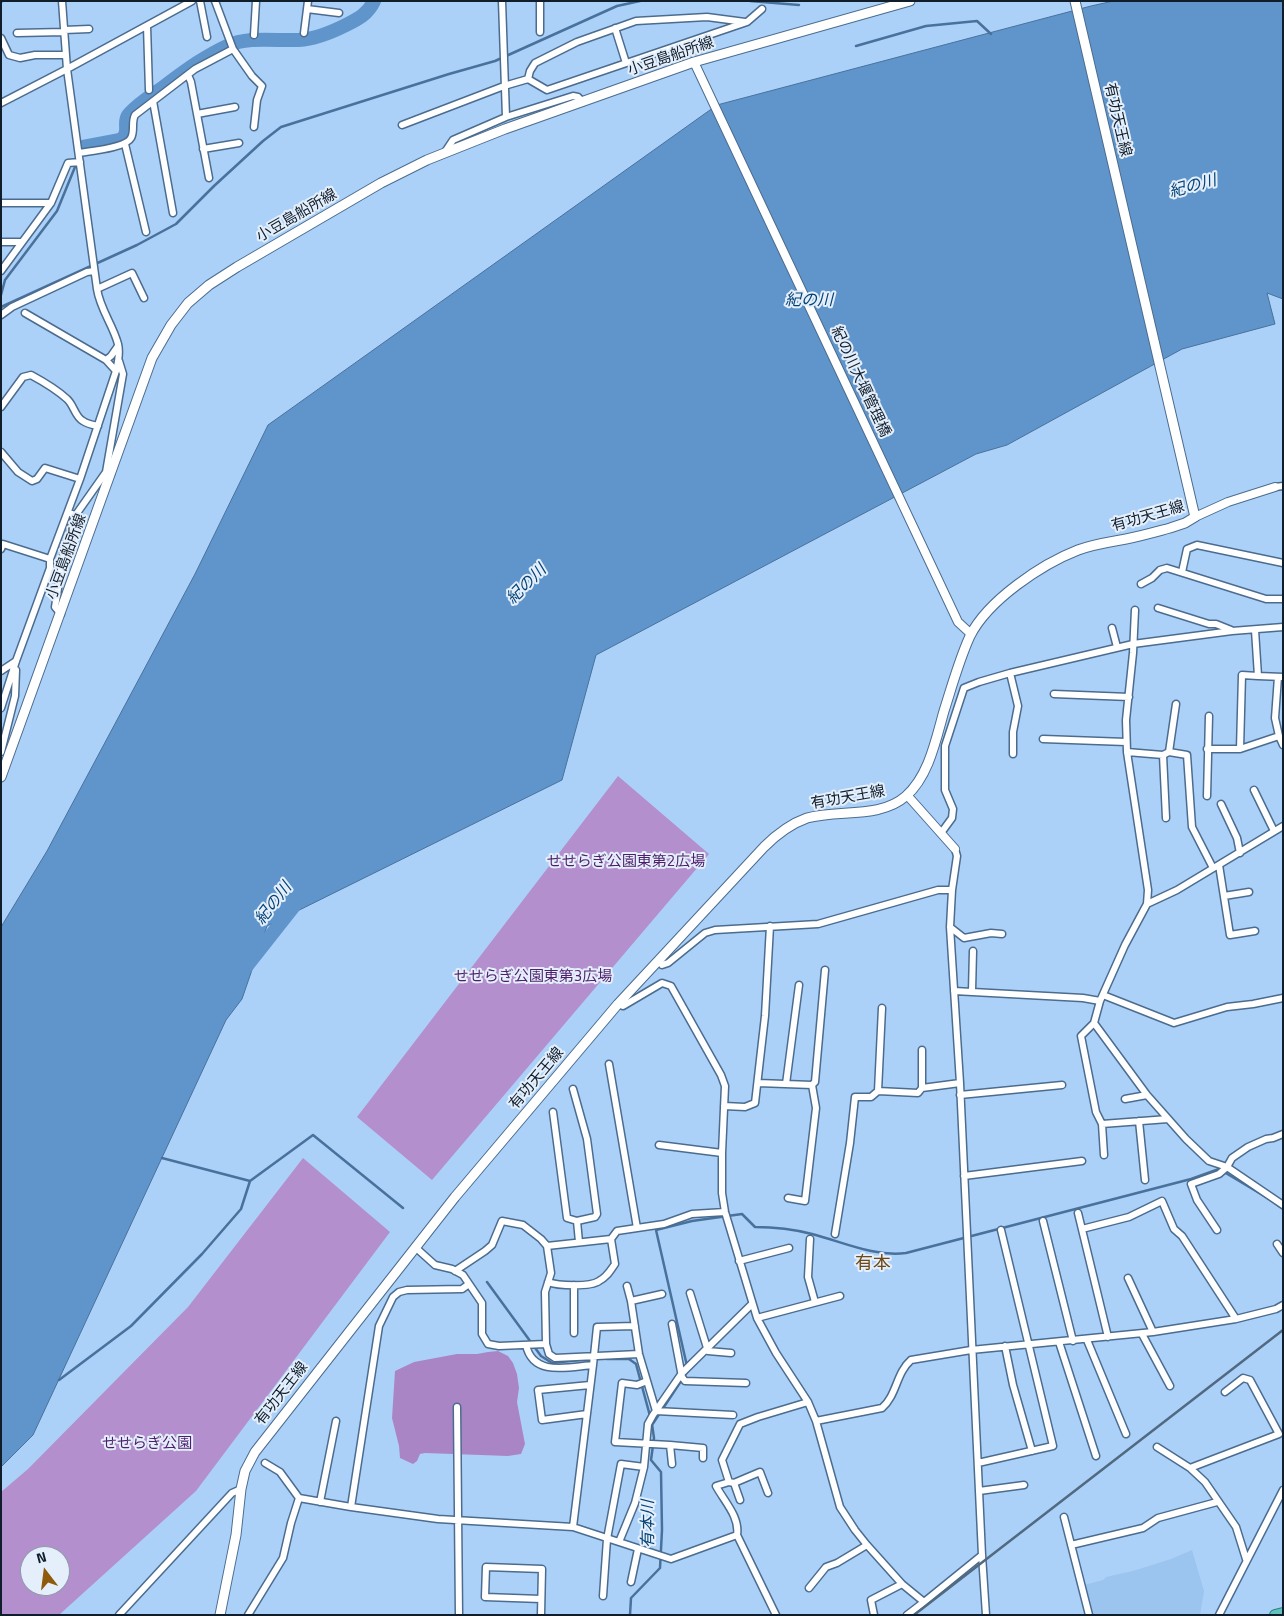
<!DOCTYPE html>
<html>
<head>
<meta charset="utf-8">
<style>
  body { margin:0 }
  #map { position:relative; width:1284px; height:1616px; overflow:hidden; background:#acd1f8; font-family:"Titillium Web",sans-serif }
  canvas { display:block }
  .frame { position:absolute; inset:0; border:2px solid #101e2c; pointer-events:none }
  .north { position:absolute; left:20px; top:1546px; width:50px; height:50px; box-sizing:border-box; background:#e4effb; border:1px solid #8f9ba8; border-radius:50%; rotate:345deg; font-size:14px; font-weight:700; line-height:20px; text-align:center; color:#101e2c }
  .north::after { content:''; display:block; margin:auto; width:18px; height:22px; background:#8e5b0a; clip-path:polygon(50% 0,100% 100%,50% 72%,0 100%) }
</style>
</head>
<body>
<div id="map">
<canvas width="1284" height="1616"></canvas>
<div class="frame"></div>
<div class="north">N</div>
</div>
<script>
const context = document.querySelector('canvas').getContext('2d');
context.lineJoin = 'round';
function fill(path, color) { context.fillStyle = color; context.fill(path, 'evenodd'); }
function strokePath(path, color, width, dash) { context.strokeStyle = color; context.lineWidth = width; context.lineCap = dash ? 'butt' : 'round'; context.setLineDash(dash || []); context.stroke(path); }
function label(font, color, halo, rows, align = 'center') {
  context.font = font + ' "Titillium Web","Noto Sans JP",sans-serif'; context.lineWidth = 4; context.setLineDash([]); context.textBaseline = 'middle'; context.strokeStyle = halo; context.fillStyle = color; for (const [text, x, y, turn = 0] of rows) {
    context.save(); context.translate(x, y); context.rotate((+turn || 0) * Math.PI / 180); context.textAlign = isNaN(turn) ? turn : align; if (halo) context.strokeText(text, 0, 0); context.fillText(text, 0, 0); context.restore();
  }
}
fill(new Path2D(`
  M 1192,1550 L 1204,1591 L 1200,1615 L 1093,1615 L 1084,1585 L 1103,1580 L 1106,1577 L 1133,1571 L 1171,1559 Z`), '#9bc4ef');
fill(new Path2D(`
  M 618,776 L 709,854 L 432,1180 L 357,1117 Z
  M 303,1158 L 390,1232 L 196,1491 L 59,1615 L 1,1615 L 1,1492 L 28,1469 L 188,1307 ZM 30,1556 L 60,1556 L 60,1586 L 30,1586 Z`), '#b48fce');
fill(new Path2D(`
  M 498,1351 L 508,1356 L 513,1363 L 517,1374 L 519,1388 L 517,1402 L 525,1444 L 521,1454 L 508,1456 L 425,1453 L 420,1454 L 417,1461 L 413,1464 L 400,1458 L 399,1446 L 392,1418 L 395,1371 L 414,1362 L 457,1354 L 477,1354 L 488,1352 Z`), '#aa85c5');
const water = new Path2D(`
  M 1114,1 L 1283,1 L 1283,299 L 1267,293 L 1275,324 L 1182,349 L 1007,445 L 976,454 L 596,655 L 562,780 L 267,926 L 242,999 L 226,1020 L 33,1435 L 1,1467 L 1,927 L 47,851 L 195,574 L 268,425 L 717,105 L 1091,6 Z`);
fill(water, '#6095cc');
strokePath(water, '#48719c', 1);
strokePath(new Path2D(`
  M 750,1 L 799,5
  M 1,2 L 2,1
  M 856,46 L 926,26 L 977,21 L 991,34
  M 1,295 L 5,280 L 57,211 L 75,167
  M 1,307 L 137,245 L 176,224 L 214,186 L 263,141 L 281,127 L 449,74 L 495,61 L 617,6 L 640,1
  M 162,1158 L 250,1181
  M 1275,1203 L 1283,1209
  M 487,1282 L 541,1356 L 552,1363 L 589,1359
  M 607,1359 L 629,1359 L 636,1364 L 650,1416
  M 687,1366 L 656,1230 L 692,1221 L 742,1214 L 755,1227 C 774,1227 793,1229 812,1234 C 843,1242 874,1257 906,1253 L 1191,1179 L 1219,1169 L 1271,1200
  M 59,1380 L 131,1326 L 202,1254 L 241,1209 L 250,1181 L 313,1135 L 403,1208
  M 652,1425 L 687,1372
  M 630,1615 L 631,1598 L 660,1568 L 662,1530 L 661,1472 L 651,1460 L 654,1438 L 652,1424`), '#48719c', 2.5);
strokePath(new Path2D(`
  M 83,147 L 120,140 C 132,133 121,122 130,113 C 140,102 154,94 166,85 C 185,71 205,56 227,46 C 248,36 276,41 299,40 C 315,39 332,32 346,25 C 358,19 368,14 374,1
  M 246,967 L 298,901`), '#6095cc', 14);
const minor = new Path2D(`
  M 200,1 L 207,37
  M 215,1 L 233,49
  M 502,1 L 506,117 L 573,96 L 578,97 L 583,102
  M 540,1 L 540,32
  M 307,9 L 339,13
  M 147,26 L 149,90
  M 615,28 L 626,63
  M 64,30 L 89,29
  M 17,33 L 64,32
  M 304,33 L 308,1
  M 254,35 L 256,1
  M 1,38 L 9,55 L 20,58 L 35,55 L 65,55
  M 188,75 L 191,82 L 209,178
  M 528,79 L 530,71 L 535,63 L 577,42 L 636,21 L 707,17 L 745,22
  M 153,101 L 173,213
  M 1,103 L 67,69 L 192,1
  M 197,114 L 235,107
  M 402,125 L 504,86 L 528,79 L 547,90 L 747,22 L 762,9
  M 125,144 L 146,232
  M 203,149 L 239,143
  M 445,152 L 453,140 L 506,117
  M 79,153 C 90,151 126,148 131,138 C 135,131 131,122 135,115 L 195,69 L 233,49 L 252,76 L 262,86 L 257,100 L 254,127
  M 1,203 L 51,203
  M 1,242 L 22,242
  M 1,271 L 51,203 L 68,163 L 80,162
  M 97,289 L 132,273 L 144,298
  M 25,313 L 106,360 L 116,371
  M 1,315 L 12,307 L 87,272 L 94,271
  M 106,360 L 111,356 L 118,346
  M 1,407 L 23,377 L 31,375 C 44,382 56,389 67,399 C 74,405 75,417 83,421 C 87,424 93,425 98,426
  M 1,452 L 18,472 L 32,481 L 37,479 L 45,468 L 80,479
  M 111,474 L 106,472 L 123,374 L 119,361
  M 1275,487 L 1283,486
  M 72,514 L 75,516 L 106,472
  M 1,549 L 3,544 L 50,559
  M 1182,572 L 1187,549 L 1197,545 L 1283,563
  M 1141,584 L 1152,578 L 1160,570 L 1167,568 L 1266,599 L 1283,599
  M 1158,608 L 1209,624 L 1216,624 L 1231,630
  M 1135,610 L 1133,653 L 1126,720 L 1127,752 L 1148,890 L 1147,904 L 1125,945 L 1100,1001 L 1094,1023 L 1147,1095 L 1186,1139 L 1209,1161 L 1227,1167 L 1283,1205
  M 61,614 L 55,607 L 64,552 L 75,516
  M 1112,628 L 1117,647
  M 1255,630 L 1258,676 L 1242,675 L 1240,749 L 1279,736 L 1283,745
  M 1,671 L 16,661
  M 1010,673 L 1018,706 L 1013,732 L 1013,754
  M 1258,676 L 1283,677
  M 1278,677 L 1275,718 L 1279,736
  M 1054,694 L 1129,697
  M 1,708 L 16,661 L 50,568 L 50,559 L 80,479 L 116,371 C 118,363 120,352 118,344 C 113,325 100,309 97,289 L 67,69 L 62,1
  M 1043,739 L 1126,742
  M 1207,749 L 1240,749
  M 1,752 L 15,696 L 16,670
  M 1127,752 L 1163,755 L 1169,752 L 1187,755 L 1192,827 L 1213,868
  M 1169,752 L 1176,704
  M 1163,755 L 1166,818
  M 1254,790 L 1274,831
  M 1207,796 L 1209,716
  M 1221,804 L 1237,838 L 1240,853
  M 941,833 L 952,818 L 953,809 L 945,790 L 945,746 L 964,688 L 979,682 L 1010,673 L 1133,644 L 1232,631 L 1283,627
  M 955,849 L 957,856 L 952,890 L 950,927 L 960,1083 L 982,1555 L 986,1615
  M 1219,865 L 1230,935 L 1255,931
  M 1224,896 L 1249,892
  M 1147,904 L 1177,890 L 1283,826
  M 950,927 L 964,938 L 991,933 L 1002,934
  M 662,965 L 668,963 L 705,933 L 715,930 L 818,924 L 938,890 L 952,890
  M 954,991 L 1083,998 L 1100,1001
  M 972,991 L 973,951
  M 1103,995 L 1174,1023 L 1227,1007 L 1253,1004 L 1283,998
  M 618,1004 L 623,1006 L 662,983 L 671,986 L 721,1075 L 725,1086 L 722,1153 L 722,1193 L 725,1212 L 757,1318 L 776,1353 L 808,1402 L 816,1421 L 840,1507 L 855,1530 L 867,1545 L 902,1584 L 924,1602 L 982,1555
  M 1094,1023 L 1081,1036 L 1096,1112 L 1102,1124
  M 609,1064 L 637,1228
  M 758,1083 L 812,1085 L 815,1082 L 825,970
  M 786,1084 L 799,985
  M 922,1088 L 922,1050
  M 573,1089 L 587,1139 L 597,1214 L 595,1217 L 577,1221
  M 878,1091 L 882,1008
  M 960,1095 L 1062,1085
  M 1125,1099 L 1147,1095
  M 724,1106 L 745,1107 L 755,1103 L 765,1016 L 770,926
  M 553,1112 L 567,1218 L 577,1221 L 579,1242
  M 1139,1121 L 1145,1180
  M 659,1145 L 722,1153
  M 1104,1155 L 1102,1124 L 1168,1119
  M 964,1176 L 1082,1161
  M 788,1198 L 805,1201 L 816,1108 L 812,1085
  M 1078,1213 L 1108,1337
  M 1043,1221 L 1073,1341
  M 1082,1229 L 1129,1217 L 1162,1201 L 1174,1229 L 1182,1236 L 1236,1319
  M 1217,1230 L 1197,1200 L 1191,1184 L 1219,1174 L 1227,1167 L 1232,1158 L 1248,1147 L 1266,1139 L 1273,1138 L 1283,1134
  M 835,1234 L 850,1143 L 855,1097 L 871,1097 L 878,1091 L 918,1093 L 922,1088 L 960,1083
  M 810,1239 L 808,1277 L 815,1302
  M 1277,1244 L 1283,1253
  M 547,1246 L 611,1239
  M 415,1247 L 435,1265 L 452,1269 L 463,1275 L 482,1303 L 482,1334 L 488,1344 L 499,1346 L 546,1344
  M 739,1261 L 789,1248
  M 455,1271 L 485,1251 L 492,1245 L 502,1221 L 523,1225 L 541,1239 L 547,1246 L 551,1273 L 545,1292 L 546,1344 L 549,1354 L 555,1358 L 639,1354
  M 1128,1278 L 1153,1332
  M 548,1282 C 558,1286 591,1287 599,1281 C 607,1277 610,1271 615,1264 L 611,1239 L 617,1231 L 664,1224 L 692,1214 L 725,1212
  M 574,1285 L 574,1333
  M 627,1286 L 631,1301
  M 690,1293 L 708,1351 L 731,1353
  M 662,1294 L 631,1301 L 639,1354 L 656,1411 L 733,1415
  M 757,1318 L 840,1296
  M 672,1324 L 682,1377 L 685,1381 L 746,1383
  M 1142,1334 L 1170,1386
  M 1087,1340 L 1126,1434
  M 1059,1342 L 1096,1456
  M 526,1345 C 533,1377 568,1367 593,1365 L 597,1327 L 635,1326
  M 1005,1346 L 1013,1385 L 1032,1451
  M 647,1381 L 637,1385 L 622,1383 L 615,1442 L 670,1445 L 672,1464
  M 457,1407 L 459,1615
  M 587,1414 L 542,1420 L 538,1390 L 590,1385
  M 816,1421 L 882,1408 C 897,1395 896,1373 911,1360 L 971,1350 L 1153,1332 L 1236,1319 L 1276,1309 L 1283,1305
  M 670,1445 L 703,1448 L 703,1458
  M 1157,1447 L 1190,1468 L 1205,1482 L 1236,1527 L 1246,1559
  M 265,1463 L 280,1472 L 299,1498 L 351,1507 L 438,1519 L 573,1527 L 671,1559 L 737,1535 L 776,1615
  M 978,1463 L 1053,1446 L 1001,1230
  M 1190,1468 L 1279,1434 L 1250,1380 L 1243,1378 L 1225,1392
  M 729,1482 L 716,1486 C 724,1501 740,1517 737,1535
  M 734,1483 L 760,1472 L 768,1493
  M 979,1491 L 1024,1485
  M 740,1500 L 734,1483 L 729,1482 L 722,1460 L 740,1424 L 758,1417 L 808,1402
  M 320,1502 L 336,1421
  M 351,1507 L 379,1326 L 393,1297 L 399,1292 L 407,1290 L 462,1289 L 469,1284
  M 1064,1517 L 1089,1615
  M 573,1527 L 593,1365
  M 619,1542 L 635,1503 L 644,1467 L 648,1424 L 653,1415 L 682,1373 L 752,1304
  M 1071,1545 L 1143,1528 L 1158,1518 L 1217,1502
  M 631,1582 L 638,1549
  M 809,1588 L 826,1567 L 837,1563 L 867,1545
  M 603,1596 L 607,1539 L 621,1464 L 644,1467
  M 119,1615 L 232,1493 L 241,1489
  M 248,1615 L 283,1558 L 291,1523 L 299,1498
  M 541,1615 L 542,1569 L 486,1567 L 485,1597 L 541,1599
  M 874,1615 L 871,1600 L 902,1584
  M 907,1615 L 924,1602
  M 1219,1615 L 1283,1490`);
const tertiary = new Path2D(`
  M 694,62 L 958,622 L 971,634
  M 1195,517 L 1228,502 L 1275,487
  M 907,795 L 955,849`);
const secondary = new Path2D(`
  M 1,777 L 152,358 L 171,325 L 188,303 L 209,285 L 237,267 L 381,183 L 427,160 L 505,129 L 694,62 L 910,1
  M 220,1615 L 236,1535 L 241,1489 L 245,1471 L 255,1452 L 455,1197 L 618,1004 L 764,847 C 777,834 790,824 807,818 C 839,809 880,819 906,796 C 929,776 936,739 944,711 C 952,686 959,660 970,636 C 988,600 1042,564 1078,550 C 1094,544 1110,542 1126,539 C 1141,536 1155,532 1170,528 L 1185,523 L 1195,517 L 1075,1`);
const trunk = new Path2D(`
  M 1275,1615 L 1283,1613`);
strokePath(minor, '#4b6c8f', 9);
strokePath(tertiary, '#4b6c8f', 10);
strokePath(secondary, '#4b6c8f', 11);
strokePath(trunk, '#2c8080', 12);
strokePath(minor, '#fff', 6);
strokePath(tertiary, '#fff', 8);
strokePath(secondary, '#fff', 9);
strokePath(trunk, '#62c3be', 10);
strokePath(new Path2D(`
  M 914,1615 L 1283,1330`), '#516981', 2.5);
label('15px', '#101e2c', '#e4effb', [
  ["小豆島船所線",671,57,-19],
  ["有功天王線",1117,120,77],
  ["小豆島船所線",297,216,-30],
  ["紀の川大堰管理橋",860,382,65],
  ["有功天王線",1148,517,-16],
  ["小豆島船所線",67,557,-70],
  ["有功天王線",848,798,-10],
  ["有功天王線",537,1079,-50],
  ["有功天王線",282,1394,-52]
]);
label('15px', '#4e1e6a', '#e4effb', [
  ["せせらぎ公園東第2広場",626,862],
  ["せせらぎ公園東第3広場",533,977],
  ["せせらぎ公園",147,1444]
]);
label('italic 16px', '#044275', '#e4effb', [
  ["紀の川",1193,187,-15],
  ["紀の川",809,301],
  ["紀の川",527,585,-45],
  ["紀の川",274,904,-52],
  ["有本川",649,1524,-90]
]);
label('18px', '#6d4918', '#e4effb', [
  ["有本",873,1265]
]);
</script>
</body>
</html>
